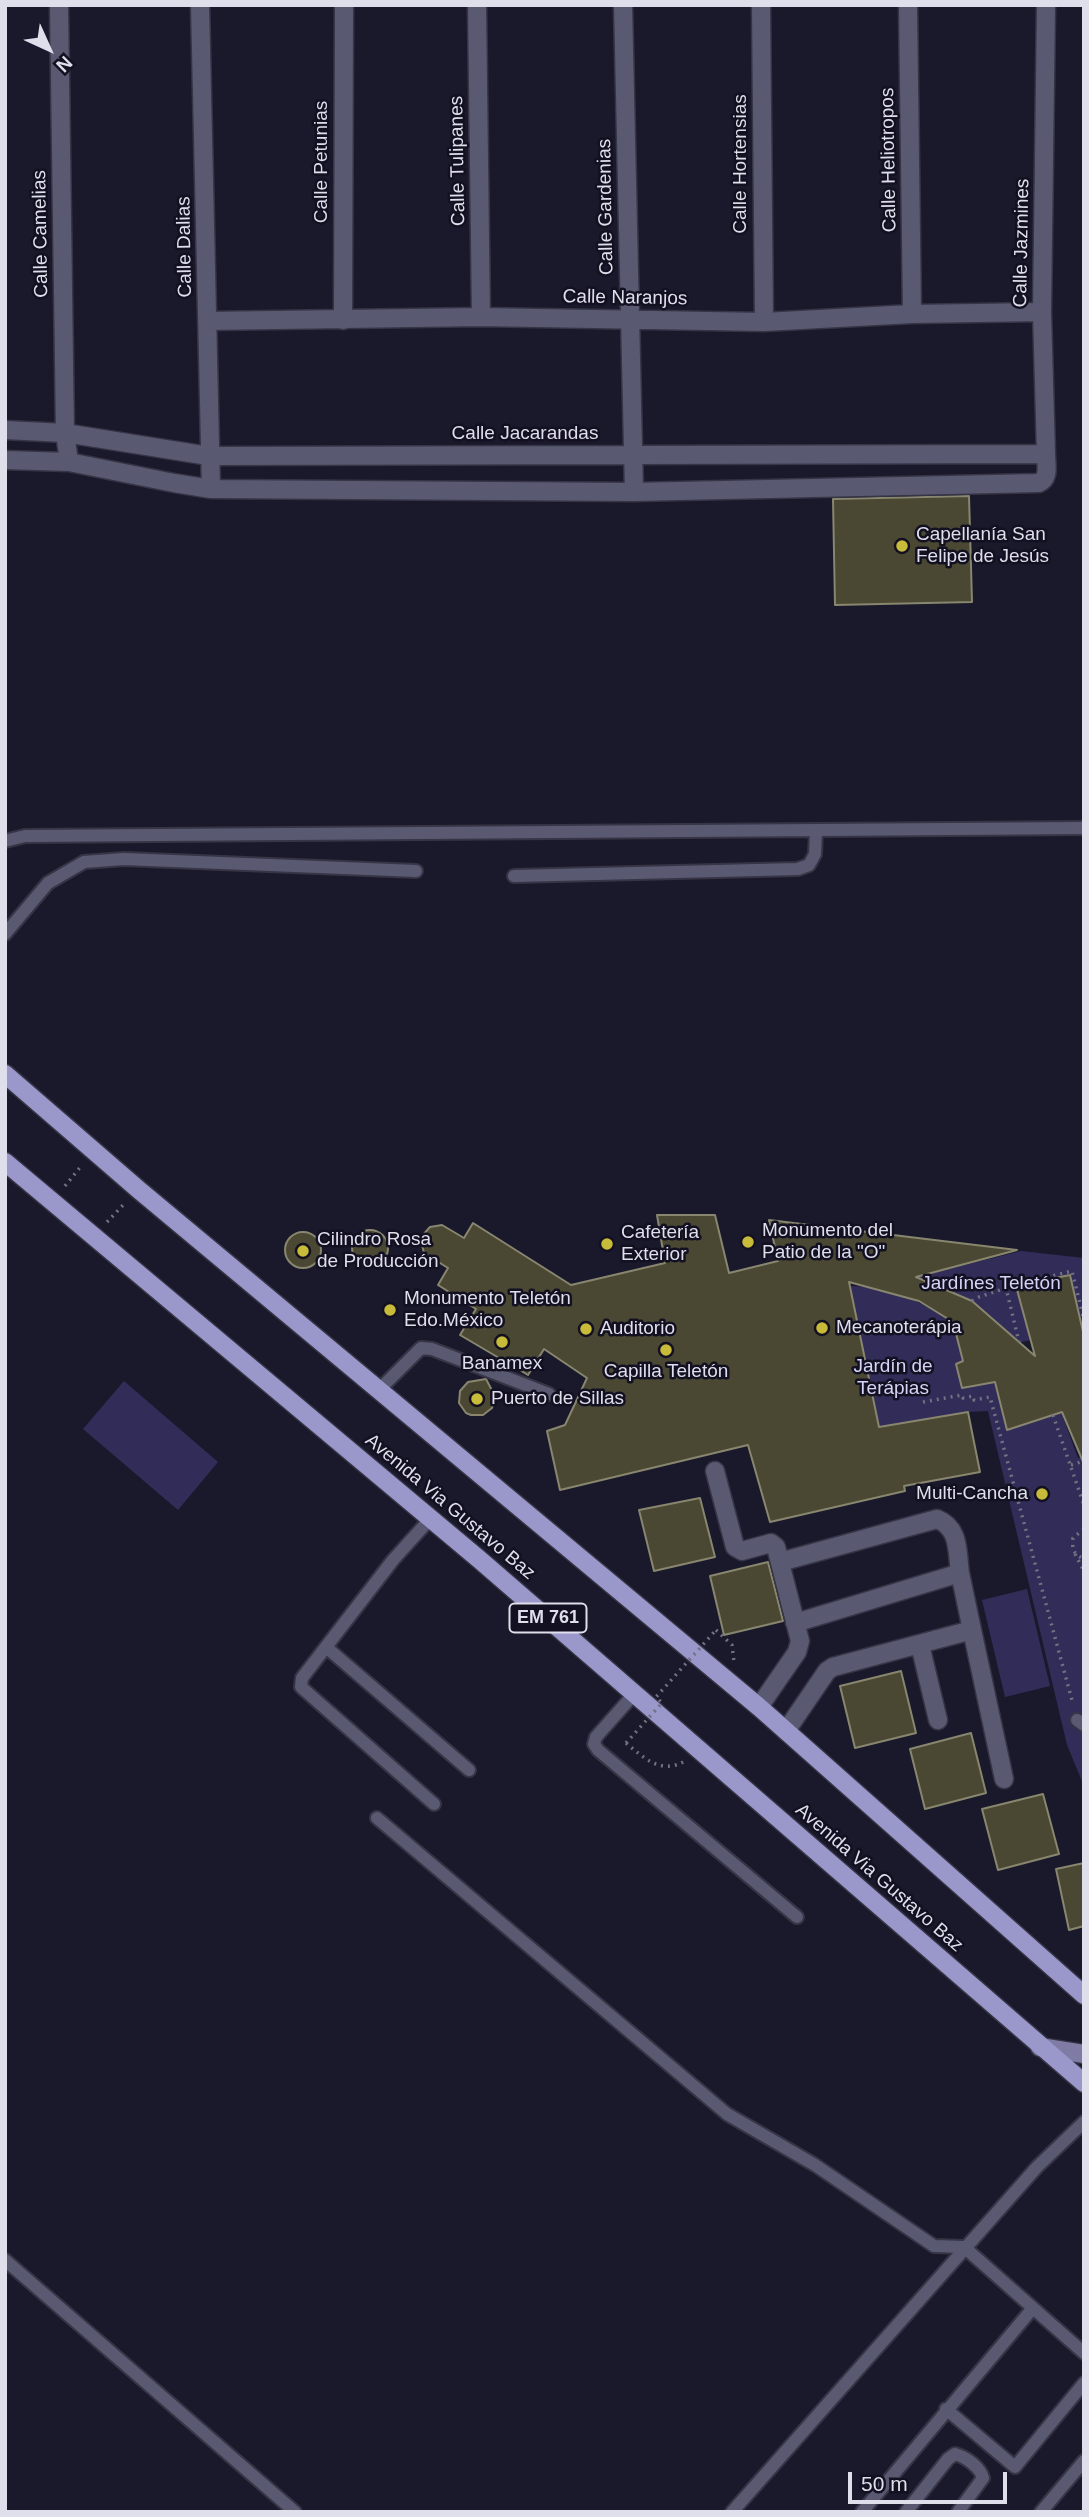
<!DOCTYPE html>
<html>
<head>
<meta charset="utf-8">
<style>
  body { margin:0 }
  #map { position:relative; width:1089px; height:2517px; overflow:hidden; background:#1a192b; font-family:Helvetica,sans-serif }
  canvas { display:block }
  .frame { position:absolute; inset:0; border:7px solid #dfdeeb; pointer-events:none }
  .north { position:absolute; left:14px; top:14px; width:70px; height:70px; -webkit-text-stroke:5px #121021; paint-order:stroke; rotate:135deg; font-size:19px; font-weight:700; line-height:28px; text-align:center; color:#dfdeeb }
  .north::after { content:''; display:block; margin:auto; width:24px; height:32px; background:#dfdeeb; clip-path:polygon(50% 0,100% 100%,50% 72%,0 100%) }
  .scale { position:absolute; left:848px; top:2472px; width:159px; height:32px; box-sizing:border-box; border:4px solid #dfdeeb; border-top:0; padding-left:9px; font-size:21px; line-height:24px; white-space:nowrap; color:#dfdeeb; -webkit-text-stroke:5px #121021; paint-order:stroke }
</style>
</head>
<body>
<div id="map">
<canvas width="1089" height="2517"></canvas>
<div class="frame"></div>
<div class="north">N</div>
<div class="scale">50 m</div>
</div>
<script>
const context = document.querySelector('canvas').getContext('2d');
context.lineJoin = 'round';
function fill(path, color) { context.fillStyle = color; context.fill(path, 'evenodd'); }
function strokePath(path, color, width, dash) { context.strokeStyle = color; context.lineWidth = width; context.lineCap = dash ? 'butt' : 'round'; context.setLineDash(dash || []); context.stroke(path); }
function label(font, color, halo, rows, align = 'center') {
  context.font = font + ' Helvetica,sans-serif'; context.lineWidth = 5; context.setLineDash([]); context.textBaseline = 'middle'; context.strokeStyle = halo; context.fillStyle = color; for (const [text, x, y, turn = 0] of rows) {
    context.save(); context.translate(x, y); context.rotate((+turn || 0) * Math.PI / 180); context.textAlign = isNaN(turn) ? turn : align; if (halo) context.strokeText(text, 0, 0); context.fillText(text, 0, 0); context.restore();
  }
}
fill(new Path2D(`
  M 1021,1251 L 1084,1258 L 1084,1338 L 1070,1275 L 1017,1286 L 1031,1340 L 1017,1343 C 984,1317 954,1289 913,1278 Z
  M 850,1286 C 887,1286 923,1302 953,1322 L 963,1361 L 957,1364 L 995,1382 L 1007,1430 L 1061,1412 L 1078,1458 L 1084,1456 L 1084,1786 L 1067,1745 L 988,1411 L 968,1412 L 880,1428 Z
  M 124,1381 L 218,1462 L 178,1510 L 83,1429 Z
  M 1027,1589 L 1050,1686 L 1005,1697 L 982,1600 Z`), '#322c59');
const building = new Path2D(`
  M 969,496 L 972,602 L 835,605 L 833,499 Z
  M 657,1215 L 715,1215 L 729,1273 L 778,1261 L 769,1220 L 1017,1250 L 916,1277 L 972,1301 L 1035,1356 L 1016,1286 L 1070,1275 L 1084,1336 L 1084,1464 L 1062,1412 L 1007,1430 L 995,1382 L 962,1388 L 956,1364 L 963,1361 L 953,1322 L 919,1301 L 849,1282 L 879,1427 L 968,1412 L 980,1472 L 904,1486 L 905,1491 L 770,1522 L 748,1445 L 560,1490 L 547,1431 L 565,1425 L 587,1378 L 544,1349 L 528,1375 L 460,1335 L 476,1309 L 438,1285 L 448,1268 L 424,1253 L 421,1241 L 422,1236 L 430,1227 L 442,1225 L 464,1238 L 473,1223 L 571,1285 L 665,1263 Z
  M352 1248a18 18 0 1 1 36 0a18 18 0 1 1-36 0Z
  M285 1250a18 18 0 1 1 36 0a18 18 0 1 1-36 0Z
  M 486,1379 L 495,1396 L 492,1408 L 483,1415 L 471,1415 L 466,1413 L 459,1403 L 460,1391 L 468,1382 Z
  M 700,1498 L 715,1557 L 654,1571 L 639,1510 Z
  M 768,1562 L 783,1621 L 724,1635 L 710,1576 Z
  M 901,1671 L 916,1733 L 855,1748 L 840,1686 Z
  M 971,1733 L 986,1793 L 925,1809 L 910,1749 Z
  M 1043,1794 L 1059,1854 L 998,1870 L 982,1809 Z
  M 1084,1863 L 1084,1926 L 1069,1930 L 1056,1869 Z`);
fill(building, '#4a4833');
strokePath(building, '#88866e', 2);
const lane = new Path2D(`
  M 5,841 L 25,836 L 1084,828
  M 514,876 L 798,869 L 809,865 L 815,854 L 816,831
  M 5,934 L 48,883 L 84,862 L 124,859 L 416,871
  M 379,1390 L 421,1348 L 432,1349 L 549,1394
  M 431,1518 L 393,1560 L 302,1678 L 301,1687 L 434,1804
  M 326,1647 L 469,1770
  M 635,1693 L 596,1737 L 594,1744 L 598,1750 L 797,1917
  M 1077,1720 L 1084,1725
  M 377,1818 L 727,2114 L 815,2165 L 934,2246 L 964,2247 L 1084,2353
  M 5,2260 L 295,2512
  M 946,2409 L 1015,2467 L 1084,2383
  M 732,2512 L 1037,2167 L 1084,2122
  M 862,2512 L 1033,2308
  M 906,2512 L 948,2459 L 955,2454 C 966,2457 980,2467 983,2478 L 958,2512
  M 1041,2512 L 1084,2461`);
const street = new Path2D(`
  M 59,5 L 65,433 L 69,462
  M 200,5 L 211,489
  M 477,5 L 481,317
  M 623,5 L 634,492
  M 761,5 L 764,322
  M 908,5 L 912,314
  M 343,320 L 344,5
  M 207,321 L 481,317 L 764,322 L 912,314 L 1042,312
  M 5,430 L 65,433 L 209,456 L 1046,454
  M 5,460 L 69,462 L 174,483 L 211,489 L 634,492 L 1039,483 C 1050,478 1046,465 1046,454 L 1042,312 L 1046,5
  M 715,1471 L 735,1547 L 742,1551 L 771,1543 L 776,1547 L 800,1641 L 797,1652 L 759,1707
  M 780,1562 L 937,1519 C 960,1528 957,1552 960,1573 L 795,1623
  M 960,1573 L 972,1630
  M 920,1645 L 938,1720
  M 786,1731 L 827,1671 L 833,1667 L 972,1630 L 1004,1779`);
const secondary = new Path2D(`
  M 1040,2047 L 1084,2054`);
const primary = new Path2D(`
  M 5,1074 L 139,1190 L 759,1707 L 1084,1995
  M 5,1162 L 480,1560 L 1084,2083`);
strokePath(lane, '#363546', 16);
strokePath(street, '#363546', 21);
strokePath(secondary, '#363546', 21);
strokePath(primary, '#363546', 21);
strokePath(new Path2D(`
  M 65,1186 L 82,1165
  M 107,1222 L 126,1202
  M 1006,1288 L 1072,1271 L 1084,1320
  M 972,1301 L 979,1297 L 1006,1288 L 1019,1342
  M 923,1402 L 962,1395 L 963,1398 L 973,1396 L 974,1400 L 990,1397 L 1073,1704
  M 1053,1415 L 1084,1505
  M 1071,1465 L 1084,1461
  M 1084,1529 L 1073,1538 C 1072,1549 1073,1554 1084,1559
  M 1075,1554 L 1084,1571
  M 716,1630 L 732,1645 L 734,1662
  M 1084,1682 L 1084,1685
  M 626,1743 C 644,1758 661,1775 685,1761`), '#727181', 3.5, [2, 5]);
strokePath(lane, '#5a5972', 12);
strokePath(street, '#5a5972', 18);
strokePath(secondary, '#7e7ca4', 18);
strokePath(primary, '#9a97cb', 18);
strokePath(new Path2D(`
  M 626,1743 L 662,1703 L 656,1697 L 716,1630`), '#727181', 3.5, [2, 5]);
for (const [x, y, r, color] of [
  [902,546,7,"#c9bb3a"],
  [748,1242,7,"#c9bb3a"],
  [607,1244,7,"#c9bb3a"],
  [303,1251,7,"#c9bb3a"],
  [390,1310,7,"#c9bb3a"],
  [822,1328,7,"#c9bb3a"],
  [586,1329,7,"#c9bb3a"],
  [502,1342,7,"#c9bb3a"],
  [666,1350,7,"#c9bb3a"],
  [477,1399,7,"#c9bb3a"],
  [1042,1494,7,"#c9bb3a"]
]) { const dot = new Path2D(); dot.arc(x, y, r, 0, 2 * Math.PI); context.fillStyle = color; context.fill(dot); strokePath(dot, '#121021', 2.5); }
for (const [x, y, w] of [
  [548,1618,77]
]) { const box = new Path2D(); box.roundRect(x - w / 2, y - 14.5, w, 29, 5); context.fillStyle = '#121021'; context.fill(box); strokePath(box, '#dfdeeb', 2); }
label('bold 18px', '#dfdeeb', null, [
  ["EM 761",548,1618]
]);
label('19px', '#dfdeeb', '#121021', [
  ["Calle Heliotropos",889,160,-91],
  ["Calle Tulipanes",458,161,-91],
  ["Calle Petunias",322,162,-90],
  ["Calle Hortensias",741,164,-90],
  ["Calle Gardenias",606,207,-91],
  ["Calle Camelias",41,234,-91],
  ["Calle Jazmines",1022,243,-89],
  ["Calle Dalias",185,247,-91],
  ["Calle Naranjos",625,298,1],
  ["Calle Jacarandas",525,434],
  ["Avenida Via Gustavo Baz",450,1507,40],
  ["Avenida Via Gustavo Baz",879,1878,41]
]);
label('19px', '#dfdeeb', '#121021', [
  ["Capellanía San",916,535],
  ["Felipe de Jesús",916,557],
  ["Monumento del",762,1231],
  ["Patio de la \"O\"",762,1253],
  ["Cafetería",621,1233],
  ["Exterior",621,1255],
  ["Cilindro Rosa",317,1240],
  ["de Producción",317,1262],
  ["Monumento Teletón",404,1299],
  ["Edo.México",404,1321],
  ["Mecanoterápia",836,1328],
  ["Auditorio",600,1329],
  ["Banamex",502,1364,"center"],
  ["Capilla Teletón",666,1372,"center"],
  ["Puerto de Sillas",491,1399],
  ["Multi-Cancha",1028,1494,"right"]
], 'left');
label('19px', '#d5d4f6', '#121021', [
  ["Jardínes Teletón",991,1284],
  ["Jardín de",893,1367],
  ["Terápias",893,1389]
]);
</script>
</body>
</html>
